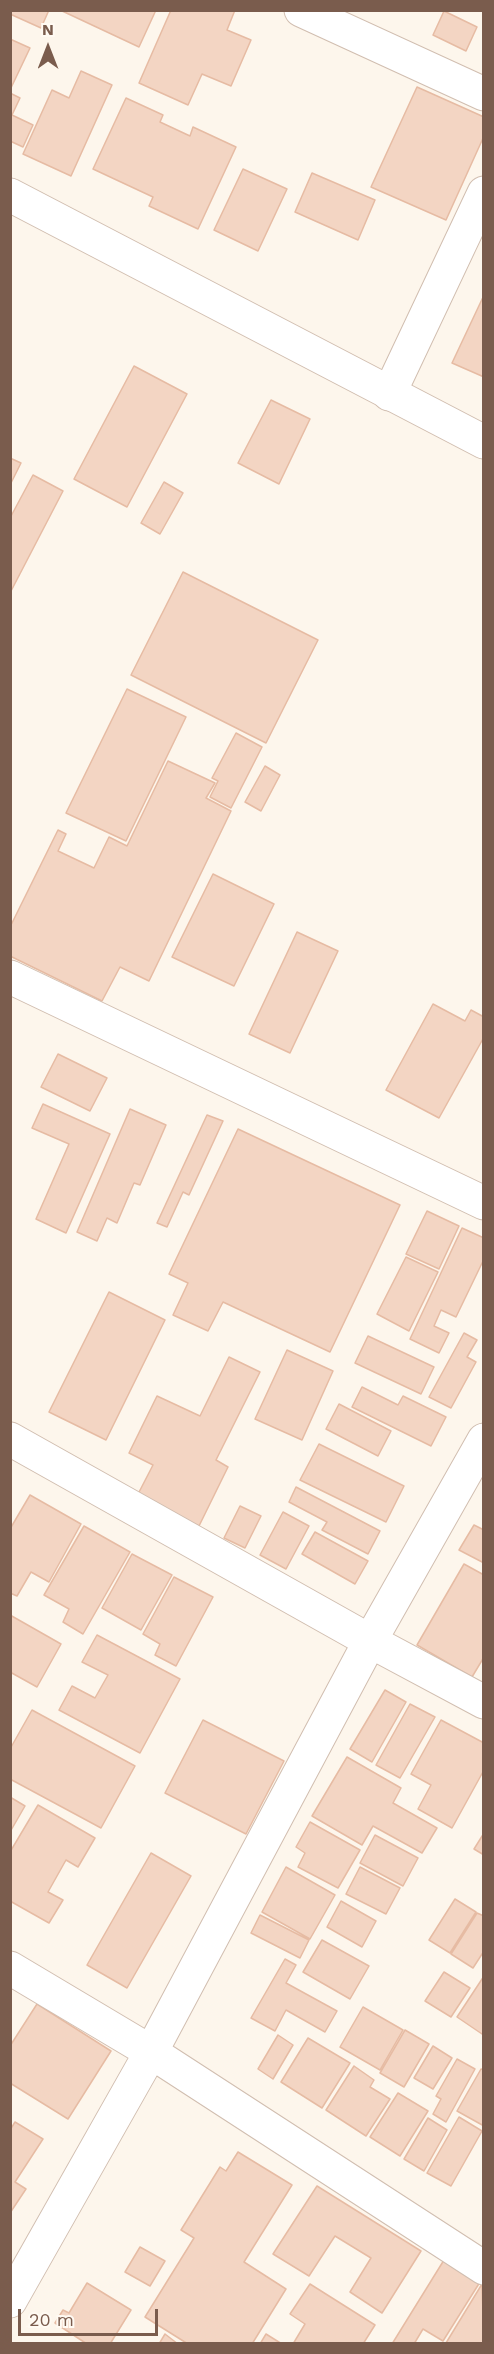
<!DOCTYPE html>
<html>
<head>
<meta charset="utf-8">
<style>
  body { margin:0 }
  #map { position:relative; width:494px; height:2354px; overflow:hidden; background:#fdf6ec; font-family:"Work Sans",sans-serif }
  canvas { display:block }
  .frame { position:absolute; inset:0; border:12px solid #7a5c4d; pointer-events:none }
  .north { position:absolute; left:18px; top:18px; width:60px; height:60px; -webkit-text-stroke:4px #fffaf3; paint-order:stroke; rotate:0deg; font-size:16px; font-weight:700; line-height:24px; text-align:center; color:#7a5c4d }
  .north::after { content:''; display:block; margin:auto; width:21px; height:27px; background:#7a5c4d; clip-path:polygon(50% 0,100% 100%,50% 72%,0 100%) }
  .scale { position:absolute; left:18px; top:2309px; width:140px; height:27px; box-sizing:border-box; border:3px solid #7a5c4d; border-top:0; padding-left:8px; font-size:18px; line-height:21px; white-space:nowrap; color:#7a5c4d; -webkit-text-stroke:4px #fffaf3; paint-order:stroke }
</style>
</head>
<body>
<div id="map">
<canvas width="494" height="2354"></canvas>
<div class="frame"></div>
<div class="north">N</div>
<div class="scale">20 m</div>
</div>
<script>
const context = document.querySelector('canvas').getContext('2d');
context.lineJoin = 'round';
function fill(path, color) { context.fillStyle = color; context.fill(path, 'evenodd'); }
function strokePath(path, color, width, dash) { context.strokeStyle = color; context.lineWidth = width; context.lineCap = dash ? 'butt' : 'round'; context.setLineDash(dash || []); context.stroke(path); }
const building = new Path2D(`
  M 10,10 L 49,10 L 41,28 L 10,14 Z
  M 60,10 L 156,10 L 139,47 Z
  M 171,10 L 235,10 L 227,30 L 251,40 L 231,86 L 202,74 L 188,105 L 139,83 Z
  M 444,11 L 477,27 L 466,51 L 433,35 Z
  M 10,39 L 30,48 L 10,90 Z
  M 81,71 L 112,85 L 71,176 L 23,154 L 52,90 L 69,98 Z
  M 417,87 L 484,117 L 484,136 L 446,220 L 371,187 Z
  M 10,93 L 20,98 L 12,115 L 33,125 L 23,147 L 10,141 Z
  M 126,98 L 163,115 L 160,122 L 190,136 L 193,127 L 236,147 L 198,229 L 149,206 L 153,197 L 93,169 Z
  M 243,169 L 287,189 L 258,251 L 214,230 Z
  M 312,173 L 375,200 L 358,240 L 295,212 Z
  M 484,295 L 484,377 L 452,363 Z
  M 134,366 L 187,394 L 127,507 L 74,479 Z
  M 271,400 L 310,419 L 279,484 L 238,463 Z
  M 10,458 L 21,463 L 10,485 Z
  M 33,475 L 63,491 L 10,593 L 10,518 Z
  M 164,482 L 183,493 L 160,534 L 141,523 Z
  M 183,572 L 318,640 L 266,743 L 131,675 Z
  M 127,689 L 186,717 L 126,841 L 66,813 Z
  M 236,733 L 262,747 L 231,808 L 210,797 L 218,781 L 212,778 Z
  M 168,761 L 215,783 L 206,798 L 231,811 L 149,981 L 120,967 L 102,1001 L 10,956 L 10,927 L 58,830 L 66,834 L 58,851 L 94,868 L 109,837 L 127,846 Z
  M 265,766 L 280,775 L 261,811 L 245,802 Z
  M 213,874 L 274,904 L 234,986 L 172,957 Z
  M 297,932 L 338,951 L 290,1053 L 249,1034 Z
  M 433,1004 L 465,1021 L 471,1010 L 484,1017 L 484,1037 L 439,1118 L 386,1090 Z
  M 58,1054 L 107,1078 L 90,1111 L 41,1087 Z
  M 43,1104 L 110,1134 L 66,1233 L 36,1219 L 69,1144 L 32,1128 Z
  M 130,1109 L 166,1125 L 140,1185 L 134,1183 L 117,1223 L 107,1218 L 97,1241 L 77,1232 Z
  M 207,1115 L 223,1121 L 189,1195 L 183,1192 L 167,1227 L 157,1223 Z
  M 238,1129 L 400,1205 L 330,1352 L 223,1302 L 208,1331 L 173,1315 L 188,1283 L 169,1274 Z
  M 427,1211 L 459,1226 L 439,1269 L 406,1254 Z
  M 462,1228 L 484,1238 L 484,1259 L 456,1317 L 441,1310 L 434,1326 L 449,1333 L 439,1353 L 410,1339 Z
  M 406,1257 L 438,1272 L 409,1331 L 377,1314 Z
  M 109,1292 L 165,1320 L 106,1440 L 49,1412 Z
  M 464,1333 L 477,1340 L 467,1357 L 476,1362 L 451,1408 L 429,1397 Z
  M 368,1336 L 434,1367 L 421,1394 L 355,1363 Z
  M 287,1350 L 333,1371 L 302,1440 L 255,1419 Z
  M 229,1357 L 260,1372 L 216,1460 L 228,1467 L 199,1526 L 137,1496 L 153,1465 L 129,1453 L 157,1396 L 200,1416 Z
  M 362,1387 L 398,1405 L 403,1396 L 446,1417 L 431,1446 L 352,1407 Z
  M 339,1404 L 391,1431 L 378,1456 L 326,1429 Z
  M 319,1444 L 404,1486 L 386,1522 L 300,1480 Z
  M 296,1487 L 380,1531 L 368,1554 L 322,1530 L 327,1522 L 289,1502 Z
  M 30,1495 L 81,1524 L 49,1582 L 31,1572 L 17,1596 L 10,1593 L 10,1529 Z
  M 240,1506 L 261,1516 L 245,1548 L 224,1538 Z
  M 283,1512 L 309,1526 L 286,1569 L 260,1555 Z
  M 474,1525 L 484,1530 L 484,1563 L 459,1550 Z
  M 84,1526 L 130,1552 L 83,1634 L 63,1622 L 69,1609 L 44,1595 Z
  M 315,1532 L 368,1561 L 355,1584 L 302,1554 Z
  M 132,1554 L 172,1575 L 141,1630 L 102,1608 Z
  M 464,1564 L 484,1575 L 484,1657 L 472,1677 L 417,1645 Z
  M 174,1577 L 213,1597 L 176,1666 L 155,1655 L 160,1644 L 143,1634 Z
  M 10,1615 L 61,1644 L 37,1687 L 10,1672 Z
  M 97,1635 L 180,1679 L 140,1753 L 59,1710 L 72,1686 L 95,1698 L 108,1675 L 82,1662 Z
  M 385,1690 L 406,1702 L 372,1762 L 350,1749 Z
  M 410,1704 L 435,1717 L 400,1778 L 376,1765 Z
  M 32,1710 L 135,1766 L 101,1828 L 10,1779 L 10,1749 Z
  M 203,1720 L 284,1761 L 246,1834 L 165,1793 Z
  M 441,1720 L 484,1743 L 484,1770 L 452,1828 L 418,1809 L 431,1785 L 411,1774 Z
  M 347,1757 L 401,1788 L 393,1803 L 437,1828 L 422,1853 L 373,1826 L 362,1845 L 312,1816 Z
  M 10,1797 L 25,1806 L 10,1832 Z
  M 38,1805 L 95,1838 L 78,1867 L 66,1860 L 48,1892 L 63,1900 L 49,1923 L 10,1901 L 10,1852 Z
  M 310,1822 L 360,1850 L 338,1888 L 298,1867 L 305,1853 L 296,1847 Z
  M 484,1833 L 484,1855 L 474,1849 Z
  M 375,1835 L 418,1858 L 403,1886 L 360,1863 Z
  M 151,1853 L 191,1876 L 127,1988 L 87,1965 Z
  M 286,1867 L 335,1895 L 310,1939 L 262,1912 Z
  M 360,1867 L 400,1888 L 386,1914 L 346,1894 Z
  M 455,1899 L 476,1912 L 450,1953 L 429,1940 Z
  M 341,1901 L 376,1921 L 362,1947 L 327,1927 Z
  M 477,1913 L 484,1916 L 484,1951 L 473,1968 L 451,1954 Z
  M 260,1915 L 309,1940 L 300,1958 L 251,1933 Z
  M 322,1940 L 369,1966 L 350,1999 L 303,1972 Z
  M 285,1959 L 296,1965 L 286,1983 L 337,2011 L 325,2032 L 286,2010 L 275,2031 L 251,2018 Z
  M 444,1972 L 470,1988 L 451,2017 L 425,2001 Z
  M 484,1976 L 484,2031 L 482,2034 L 457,2017 Z
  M 37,2004 L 111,2051 L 68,2119 L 10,2083 L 10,2046 Z
  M 363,2007 L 403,2030 L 380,2070 L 340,2047 Z
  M 405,2030 L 429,2044 L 404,2087 L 380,2073 Z
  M 278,2035 L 293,2045 L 273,2079 L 258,2069 Z
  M 308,2038 L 350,2063 L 322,2108 L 281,2082 Z
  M 433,2046 L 452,2058 L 433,2089 L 414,2078 Z
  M 457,2059 L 475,2069 L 446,2122 L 433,2114 L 441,2099 L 436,2096 Z
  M 354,2066 L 374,2080 L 370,2087 L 390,2099 L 366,2136 L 326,2110 Z
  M 481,2069 L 484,2070 L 484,2126 L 457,2111 Z
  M 398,2093 L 428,2111 L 400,2156 L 370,2137 Z
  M 459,2117 L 482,2131 L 451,2186 L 427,2173 Z
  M 428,2118 L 447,2130 L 424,2171 L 404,2159 Z
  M 15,2122 L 43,2139 L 15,2182 L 26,2189 L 10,2213 L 10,2130 Z
  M 238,2152 L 292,2185 L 244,2262 L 286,2289 L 252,2344 L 188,2344 L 145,2317 L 194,2238 L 181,2230 L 220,2167 L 226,2171 Z
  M 317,2186 L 421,2251 L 382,2313 L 350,2292 L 371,2258 L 335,2236 L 309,2276 L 273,2254 Z
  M 140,2247 L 165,2261 L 150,2286 L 125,2272 Z
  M 444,2260 L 480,2282 L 443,2341 L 423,2329 L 414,2344 L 392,2344 Z
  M 87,2283 L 131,2310 L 110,2344 L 87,2344 L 55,2323 L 63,2310 L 69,2313 Z
  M 310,2284 L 375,2325 L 363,2344 L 293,2344 L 305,2324 L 290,2314 Z
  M 482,2284 L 484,2344 L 446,2344 L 446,2343 Z
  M 165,2334 L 178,2344 L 159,2344 Z
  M 266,2334 L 282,2344 L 260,2344 Z`);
fill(building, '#f3d5c3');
strokePath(building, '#e6bba3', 1.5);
const minor = new Path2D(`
  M 301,10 L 484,94
  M 389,394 L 484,193
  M 10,977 L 484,1203
  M 10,1439 L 370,1641 L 484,1702
  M 10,1968 L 151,2052 L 484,2268
  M 10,2301 L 151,2052 L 370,1641 L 484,1440`);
const tertiary = new Path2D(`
  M 10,195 L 484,442`);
strokePath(minor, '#d1beb0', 35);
strokePath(tertiary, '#d1beb0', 35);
strokePath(minor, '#fff', 33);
strokePath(tertiary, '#fff', 33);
</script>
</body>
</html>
